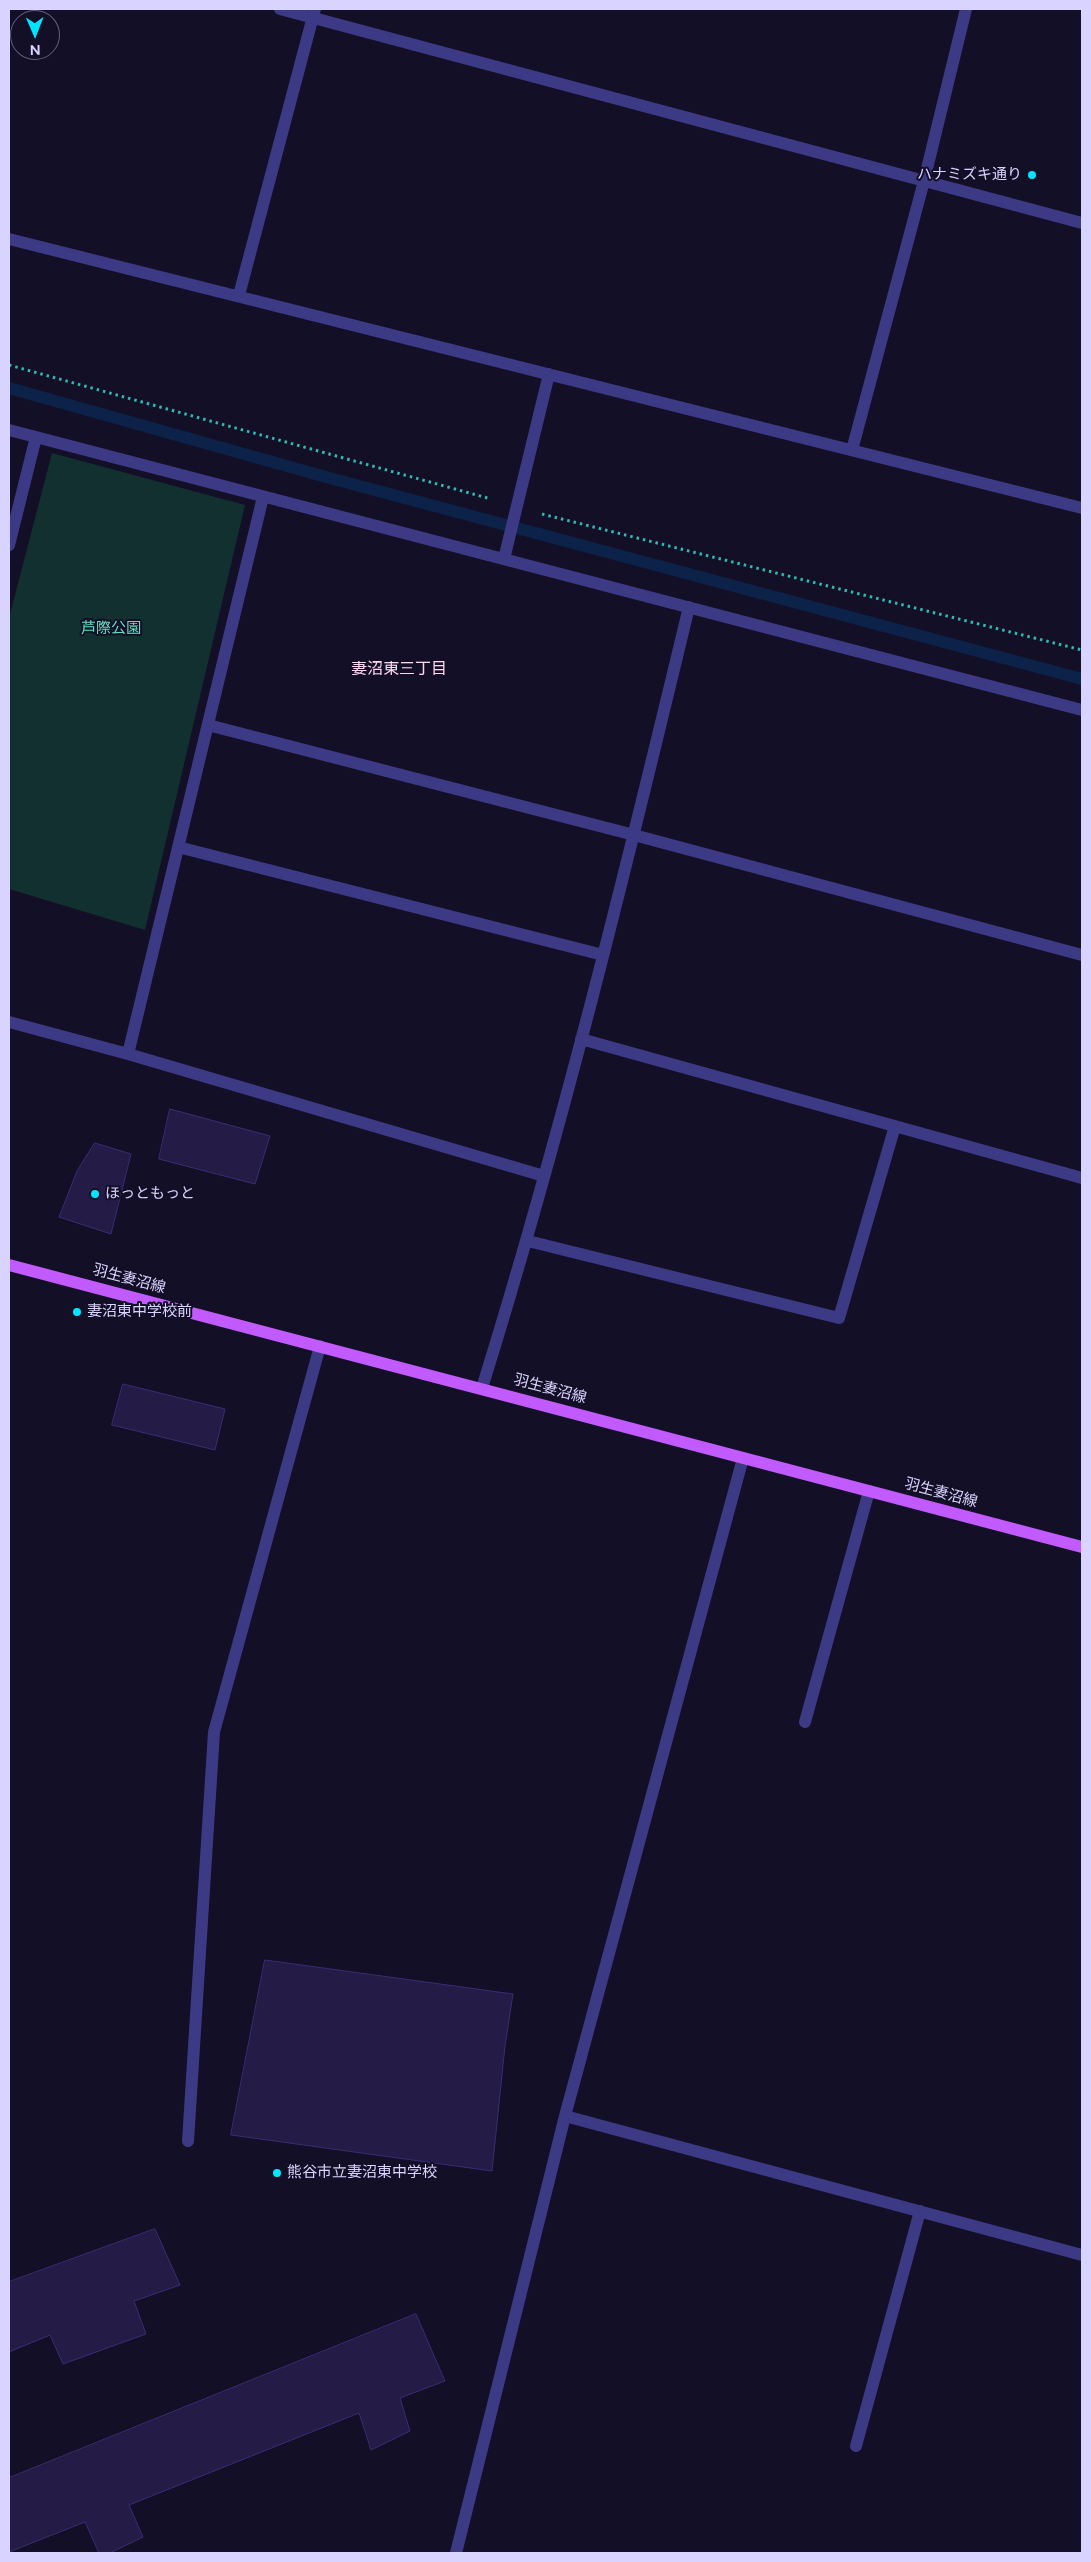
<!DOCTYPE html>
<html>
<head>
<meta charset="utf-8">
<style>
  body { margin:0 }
  #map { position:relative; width:1091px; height:2562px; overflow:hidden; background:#130f26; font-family:Figtree,sans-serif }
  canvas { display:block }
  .frame { position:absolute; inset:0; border:10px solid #d9d4ff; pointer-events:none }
  .north { position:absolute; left:10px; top:10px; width:50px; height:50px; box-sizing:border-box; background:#130f26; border:1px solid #625e7d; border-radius:50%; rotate:179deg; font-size:14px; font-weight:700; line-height:20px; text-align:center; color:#d9d4ff }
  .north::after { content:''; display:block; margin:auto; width:18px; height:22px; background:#00e5ff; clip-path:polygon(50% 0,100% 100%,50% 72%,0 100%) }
</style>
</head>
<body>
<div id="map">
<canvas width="1091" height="2562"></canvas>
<div class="frame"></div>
<div class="north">N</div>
</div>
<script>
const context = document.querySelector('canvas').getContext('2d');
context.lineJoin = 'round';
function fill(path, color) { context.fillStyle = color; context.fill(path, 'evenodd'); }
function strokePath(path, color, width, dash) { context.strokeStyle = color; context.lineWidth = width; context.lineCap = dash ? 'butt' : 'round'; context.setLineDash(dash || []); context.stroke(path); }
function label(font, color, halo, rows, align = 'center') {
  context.font = font + ' Figtree,"Noto Sans JP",sans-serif'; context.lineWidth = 4; context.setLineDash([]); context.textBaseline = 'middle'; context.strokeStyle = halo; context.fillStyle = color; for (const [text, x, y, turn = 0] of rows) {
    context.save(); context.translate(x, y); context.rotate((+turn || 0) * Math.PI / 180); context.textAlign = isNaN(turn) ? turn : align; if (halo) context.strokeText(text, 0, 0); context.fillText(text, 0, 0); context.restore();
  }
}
fill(new Path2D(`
  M 52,453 L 245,505 L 145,930 L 9,889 L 9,618 Z`), '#12302f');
strokePath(new Path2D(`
  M 9,388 L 326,477 L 1082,679`), '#0c2248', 12);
const building = new Path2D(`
  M 170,1109 L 270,1136 L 255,1184 L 159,1159 Z
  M 95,1143 L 131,1154 L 111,1234 L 59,1217 L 77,1171 Z
  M 123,1384 L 225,1409 L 215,1450 L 112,1425 Z
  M 265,1960 L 513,1994 L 505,2046 L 492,2171 L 231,2135 Z
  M 155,2229 L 180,2285 L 134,2301 L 146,2334 L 63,2364 L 50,2335 L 9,2352 L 9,2282 Z
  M 416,2314 L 445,2381 L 400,2398 L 410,2431 L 371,2450 L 359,2413 L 129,2505 L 143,2537 L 110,2553 L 99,2553 L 85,2522 L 9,2552 L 9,2478 Z`);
fill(building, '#241b47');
strokePath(building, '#3b2d73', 1);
strokePath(new Path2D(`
  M 9,365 L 491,499
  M 542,514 L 1082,650`), '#2fb8b0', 3, [2.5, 4]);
strokePath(new Path2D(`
  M 805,1722 L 869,1491
  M 188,2141 L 214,1732 L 320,1346
  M 856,2446 L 920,2211`), '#3d3a85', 12);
strokePath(new Path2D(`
  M 9,239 L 1082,508
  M 239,295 L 315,9
  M 9,430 L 1082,710
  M 852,450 L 924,181 L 966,9
  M 9,545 L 36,437
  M 504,559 L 549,374
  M 208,725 L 634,835 L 1082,955
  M 178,847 L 603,955
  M 9,1022 L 128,1054 L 544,1176
  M 581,1039 L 1082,1178
  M 128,1054 L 263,497
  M 528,1241 L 839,1318 L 895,1126
  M 482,1388 C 562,1131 626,869 689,607
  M 565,2116 L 1082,2255
  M 456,2553 L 565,2116 L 743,1458`), '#3d3a85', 12);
strokePath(new Path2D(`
  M 280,9 L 1082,223`), '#3d3a85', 12);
strokePath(new Path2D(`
  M 9,1265 L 1082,1547`), '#c25bff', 12);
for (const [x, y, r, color] of [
  [1032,175,5,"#00e5ff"],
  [95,1194,5,"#00e5ff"],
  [77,1312,5,"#00e5ff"],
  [277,2173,5,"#00e5ff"]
]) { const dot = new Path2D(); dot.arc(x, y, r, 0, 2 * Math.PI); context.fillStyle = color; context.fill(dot); strokePath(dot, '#130f26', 2); }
label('15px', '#d9d4ff', '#130f26', [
  ["ハナミズキ通り",1022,175,"right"],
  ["ほっともっと",105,1194],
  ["妻沼東中学校前",87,1312],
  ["熊谷市立妻沼東中学校",287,2173]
], 'left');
label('15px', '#5fe0c0', '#130f26', [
  ["芦際公園",111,629]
]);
label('15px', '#d9d4ff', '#130f26', [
  ["羽生妻沼線",129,1279,15],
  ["羽生妻沼線",550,1389,15],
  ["羽生妻沼線",941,1493,15]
]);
label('16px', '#ffd6f0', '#130f26', [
  ["妻沼東三丁目",399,669]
]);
</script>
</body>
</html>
